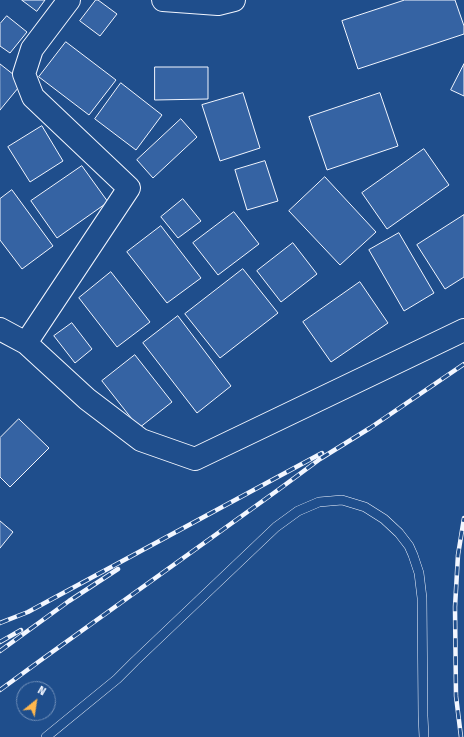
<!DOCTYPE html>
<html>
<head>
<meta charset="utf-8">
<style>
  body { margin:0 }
  #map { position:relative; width:464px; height:737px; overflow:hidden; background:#1f4e8c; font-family:"Fira Sans",sans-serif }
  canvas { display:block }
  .north { position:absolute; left:16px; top:681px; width:40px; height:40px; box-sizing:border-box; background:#1f4e8c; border:1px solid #7391ba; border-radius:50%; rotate:30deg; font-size:11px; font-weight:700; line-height:16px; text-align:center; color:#f2f6ff }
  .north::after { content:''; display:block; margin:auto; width:14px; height:18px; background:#ffb74d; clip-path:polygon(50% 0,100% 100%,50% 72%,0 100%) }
</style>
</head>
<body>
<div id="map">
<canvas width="464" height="737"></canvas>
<div class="north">N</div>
</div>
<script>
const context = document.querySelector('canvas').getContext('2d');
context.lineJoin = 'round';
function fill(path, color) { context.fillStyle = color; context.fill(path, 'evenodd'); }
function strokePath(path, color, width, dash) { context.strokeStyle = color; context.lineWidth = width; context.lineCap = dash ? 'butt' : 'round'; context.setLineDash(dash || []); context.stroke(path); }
const building = new Path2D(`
  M 22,0 L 45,0 L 37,11 Z
  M 96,0 L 98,0 L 117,14 L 100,36 L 80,21 Z
  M 405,0 L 455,0 L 464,26 L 464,34 L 358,69 L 342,21 Z
  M 7,16 L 27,32 L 10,53 L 0,46 L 0,24 Z
  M 66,42 L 116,80 L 89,115 L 39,77 Z
  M 0,64 L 23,82 L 0,110 Z
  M 464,64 L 464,96 L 451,90 Z
  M 155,67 L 208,67 L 208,99 L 155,100 Z
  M 121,83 L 162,115 L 136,150 L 95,119 Z
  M 243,93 L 260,148 L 220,161 L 202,105 Z
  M 380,93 L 398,146 L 327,170 L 309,117 Z
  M 181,119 L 197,137 L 153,178 L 137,160 Z
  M 42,126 L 63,161 L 30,182 L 8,147 Z
  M 424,149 L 449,185 L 387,229 L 362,193 Z
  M 265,161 L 278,201 L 247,210 L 235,170 Z
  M 82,166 L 108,202 L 57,238 L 31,201 Z
  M 325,177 L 376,232 L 340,265 L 289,211 Z
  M 12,190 L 53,246 L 22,269 L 0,240 L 0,199 Z
  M 183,199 L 201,221 L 178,238 L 161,217 Z
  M 234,212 L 259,244 L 218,275 L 193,243 Z
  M 464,215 L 464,277 L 445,289 L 417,245 Z
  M 161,226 L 201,278 L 167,303 L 127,252 Z
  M 399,233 L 434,293 L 404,311 L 369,250 Z
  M 293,243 L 317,274 L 281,302 L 257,271 Z
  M 243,269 L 278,313 L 220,358 L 185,314 Z
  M 111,272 L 150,322 L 117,347 L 79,298 Z
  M 360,282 L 388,323 L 331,362 L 303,322 Z
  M 178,316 L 231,386 L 197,413 L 143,343 Z
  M 72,323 L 92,349 L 75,363 L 54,336 Z
  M 135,355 L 172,402 L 139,428 L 102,381 Z
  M 19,419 L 49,448 L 10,487 L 0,477 L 0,438 Z
  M 0,521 L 13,532 L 0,548 Z`);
fill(building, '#3563a3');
strokePath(building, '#f2f6ff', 1);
const service = new Path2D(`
  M 46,737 L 117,679 L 135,661 L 276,527 L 298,511 L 319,502 L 342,500 L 365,507 L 384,519 L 399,533 L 409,546 L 413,555 L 419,573 L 422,598 L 423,716 L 424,737`);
const tertiary = new Path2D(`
  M 163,0 L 218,4 L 234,0
  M 0,329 L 26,343 L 87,399 L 141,440 L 195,459 L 464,330
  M 26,343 L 129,188 L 33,97 L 24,74 L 32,49 L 69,0`);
strokePath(service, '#f2f6ff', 10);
strokePath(tertiary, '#f2f6ff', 24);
strokePath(service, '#1f4e8c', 9);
strokePath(tertiary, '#1f4e8c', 22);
const rail = new Path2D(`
  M 0,623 L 28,612 L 322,453
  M 0,642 L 21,630
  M 0,651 L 69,601 L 118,569
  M 0,690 L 41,660 L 278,490 L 320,459 L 370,428 L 464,364
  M 461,737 L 456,696 L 455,607 L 458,555 L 464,518`);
strokePath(rail, '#f2f6ff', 4.5);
strokePath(rail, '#1f4e8c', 3, [9]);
</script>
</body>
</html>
